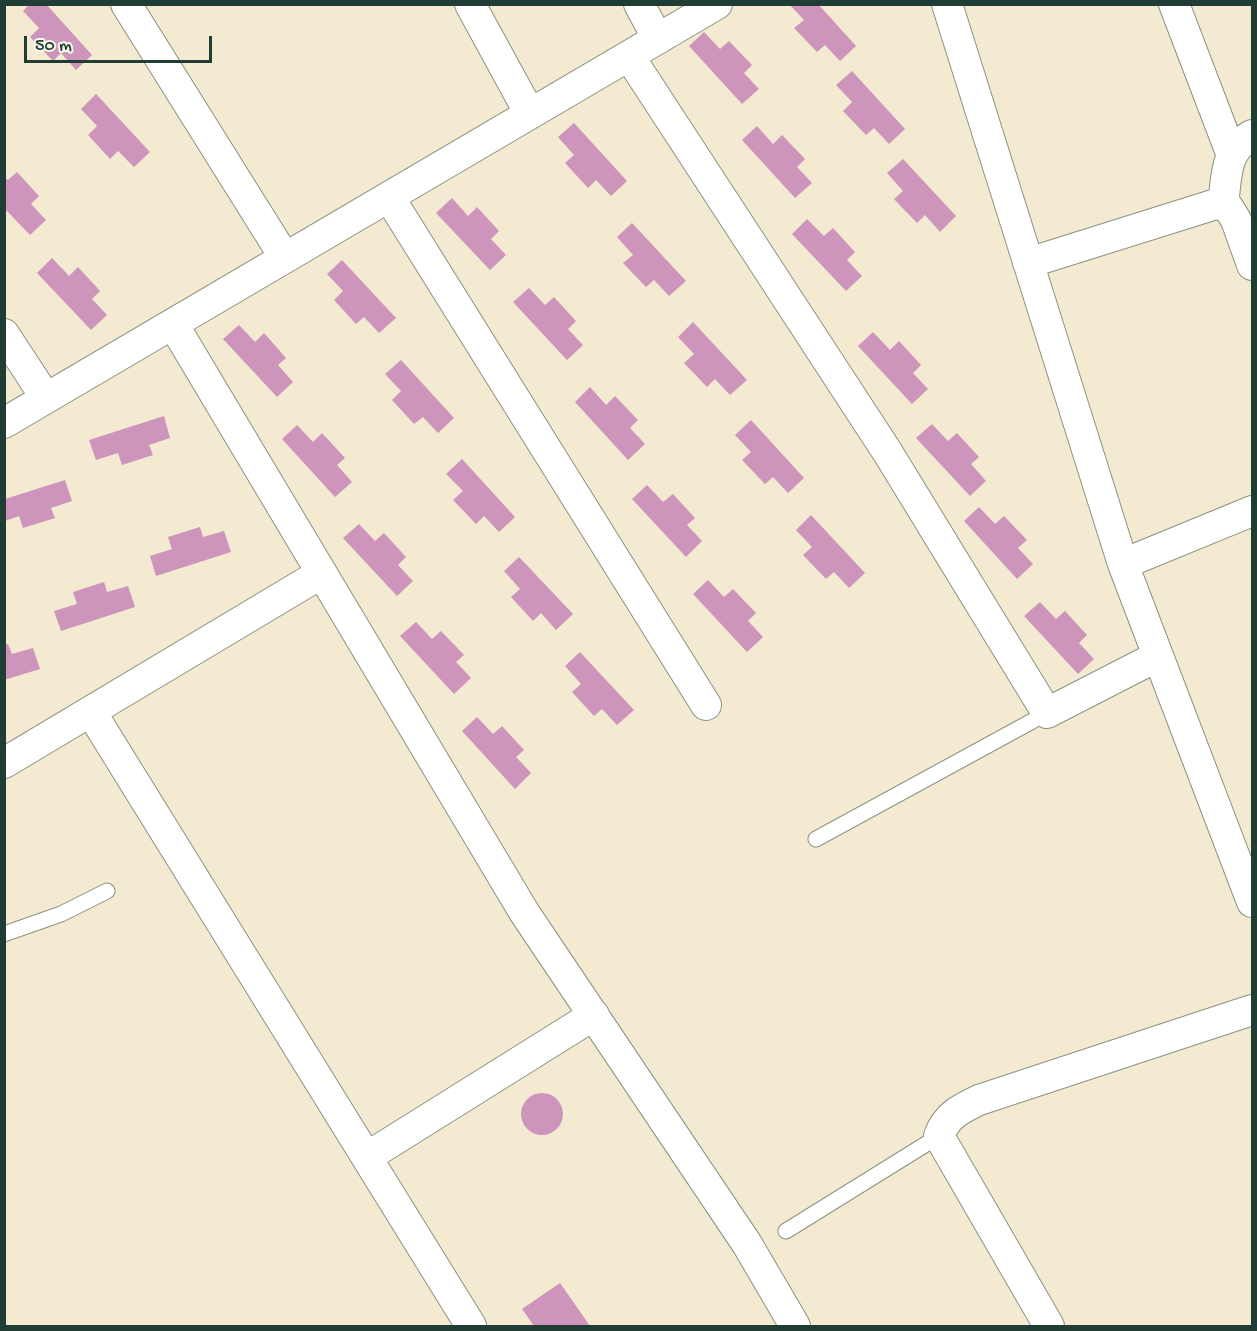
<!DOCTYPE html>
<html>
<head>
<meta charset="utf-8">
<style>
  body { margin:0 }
  #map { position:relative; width:1257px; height:1331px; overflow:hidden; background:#f4e9d1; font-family:"Gochi Hand",sans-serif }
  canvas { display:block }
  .frame { position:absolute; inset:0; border:6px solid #1f3d34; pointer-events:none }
  .scale { position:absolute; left:24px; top:36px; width:188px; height:27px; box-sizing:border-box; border:3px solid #1f3d34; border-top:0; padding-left:8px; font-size:18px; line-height:21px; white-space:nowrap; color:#1f3d34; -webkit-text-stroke:4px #fbf7ec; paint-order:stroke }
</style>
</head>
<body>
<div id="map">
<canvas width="1257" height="1331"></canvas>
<div class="frame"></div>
<div class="scale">50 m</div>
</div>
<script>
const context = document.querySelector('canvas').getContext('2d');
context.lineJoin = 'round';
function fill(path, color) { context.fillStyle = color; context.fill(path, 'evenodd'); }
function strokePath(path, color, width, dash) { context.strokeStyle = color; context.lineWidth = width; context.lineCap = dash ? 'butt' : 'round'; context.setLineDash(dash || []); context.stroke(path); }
fill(new Path2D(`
  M 30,4 L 46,4 L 92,55 L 76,70 L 61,53 L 53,61 L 30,37 L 39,28 L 23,11 Z
  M 789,4 L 818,4 L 856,46 L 840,61 L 825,45 L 817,52 L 794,28 L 804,20 Z
  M 704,32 L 720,49 L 729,41 L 752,65 L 744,73 L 759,89 L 742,104 L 689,46 Z
  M 852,71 L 905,129 L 889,144 L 874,128 L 866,135 L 843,111 L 852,102 L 836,85 Z
  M 96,94 L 150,152 L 134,167 L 118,151 L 110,159 L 88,135 L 97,126 L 81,109 Z
  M 574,123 L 627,181 L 611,196 L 596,180 L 588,188 L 565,163 L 574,155 L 558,137 Z
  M 757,126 L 773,144 L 782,135 L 805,159 L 797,167 L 812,183 L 795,198 L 742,140 Z
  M 903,159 L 956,216 L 940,232 L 925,215 L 917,223 L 894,199 L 903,191 L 887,173 Z
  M 17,172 L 39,196 L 31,204 L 46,220 L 30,235 L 4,208 L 4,177 L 8,180 Z
  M 452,198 L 468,216 L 477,207 L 499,231 L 491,239 L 506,255 L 490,270 L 436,213 Z
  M 807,219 L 824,236 L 833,228 L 855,252 L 847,260 L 862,276 L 846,291 L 792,234 Z
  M 632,223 L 686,281 L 669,296 L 654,280 L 646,287 L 623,263 L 633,255 L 617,237 Z
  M 52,258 L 69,276 L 78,267 L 100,291 L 92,299 L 107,315 L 91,330 L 37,273 Z
  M 342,260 L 396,318 L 379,333 L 364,317 L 356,324 L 334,300 L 343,291 L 327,274 Z
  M 529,288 L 545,305 L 554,297 L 576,321 L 568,329 L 583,345 L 567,360 L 513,302 Z
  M 693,322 L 747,380 L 730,395 L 715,379 L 707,387 L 684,363 L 694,354 L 678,337 Z
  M 239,325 L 255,342 L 264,333 L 286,358 L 278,365 L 293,382 L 277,397 L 223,339 Z
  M 873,332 L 890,350 L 899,341 L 921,365 L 913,373 L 928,389 L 912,404 L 858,346 Z
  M 401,360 L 454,418 L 438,433 L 423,417 L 414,424 L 392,400 L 401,391 L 385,374 Z
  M 590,387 L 606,405 L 615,396 L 638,420 L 630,428 L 645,444 L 628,460 L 575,402 Z
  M 164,416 L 170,438 L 149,445 L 153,455 L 122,465 L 118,453 L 96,460 L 89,440 Z
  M 751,420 L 804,478 L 788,493 L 773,477 L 765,484 L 742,460 L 751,452 L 735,435 Z
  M 932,424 L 948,441 L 957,433 L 979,457 L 971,464 L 986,481 L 970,496 L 916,438 Z
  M 297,425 L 313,442 L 322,433 L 345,458 L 337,465 L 352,482 L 335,497 L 282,439 Z
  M 462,459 L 515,517 L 499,532 L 484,516 L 476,524 L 453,500 L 463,491 L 446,474 Z
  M 65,480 L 72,501 L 51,508 L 55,518 L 23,528 L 19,516 L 5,521 L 5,499 Z
  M 647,485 L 663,502 L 673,494 L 695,518 L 687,525 L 702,541 L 686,557 L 632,499 Z
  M 979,507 L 995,524 L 1004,516 L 1027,540 L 1018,548 L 1033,564 L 1017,579 L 964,521 Z
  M 811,515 L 865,573 L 849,588 L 834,572 L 826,579 L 803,555 L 812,547 L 796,530 Z
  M 359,524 L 375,541 L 384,533 L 406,557 L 398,565 L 413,581 L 397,596 L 343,538 Z
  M 200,527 L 203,537 L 224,531 L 231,552 L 156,576 L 150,556 L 172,549 L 168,537 Z
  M 519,557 L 573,614 L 556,630 L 541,613 L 533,621 L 511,597 L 520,589 L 504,571 Z
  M 708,580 L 724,597 L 733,589 L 756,613 L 748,621 L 763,637 L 747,652 L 693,594 Z
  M 104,582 L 107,592 L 128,586 L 135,607 L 61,631 L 54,611 L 77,604 L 73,592 Z
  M 1040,602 L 1056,619 L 1065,611 L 1087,635 L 1079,643 L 1094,659 L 1078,674 L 1024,616 Z
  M 416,622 L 432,639 L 441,631 L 464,655 L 456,662 L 471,678 L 454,694 L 400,636 Z
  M 8,644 L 12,654 L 33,648 L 40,669 L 4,680 L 4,645 Z
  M 580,652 L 634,710 L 617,725 L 602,709 L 594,716 L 572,692 L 581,684 L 565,666 Z
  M 477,717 L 493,734 L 502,726 L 524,750 L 516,757 L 531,773 L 515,789 L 462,731 Z
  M521 1114a21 21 0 1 1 42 0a21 21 0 1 1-42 0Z
  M 560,1283 L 590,1326 L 534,1326 L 522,1309 Z`), '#cd94bc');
const lane = new Path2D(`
  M 816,839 L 1047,713
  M 4,934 L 61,914 L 107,891
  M 786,1231 L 939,1136`);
const street = new Path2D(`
  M 126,4 L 285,258
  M 470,4 L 530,114
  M 639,4 L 658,39
  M 947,4 L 1123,564 L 1252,902
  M 1174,4 L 1231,153
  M 629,56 L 888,453 L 1047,713 L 1158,656
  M 389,197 L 706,705
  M 1223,205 C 1227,176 1224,151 1252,135
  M 1028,263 L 1216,204 L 1228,207 L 1236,220 L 1252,265
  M 173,324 L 524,912 L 747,1244 L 795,1326
  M 4,334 L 46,398
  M 4,423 L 717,4
  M 1123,564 L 1252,511
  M 91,712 L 471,1326
  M 4,763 L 322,573
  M 367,1157 L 594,1015
  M 1049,1326 L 939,1136 C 946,1116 960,1109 979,1100 L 1252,1010`);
strokePath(lane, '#8a9382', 17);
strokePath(street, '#8a9382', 32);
strokePath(lane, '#fff', 15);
strokePath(street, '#fff', 30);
</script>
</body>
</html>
